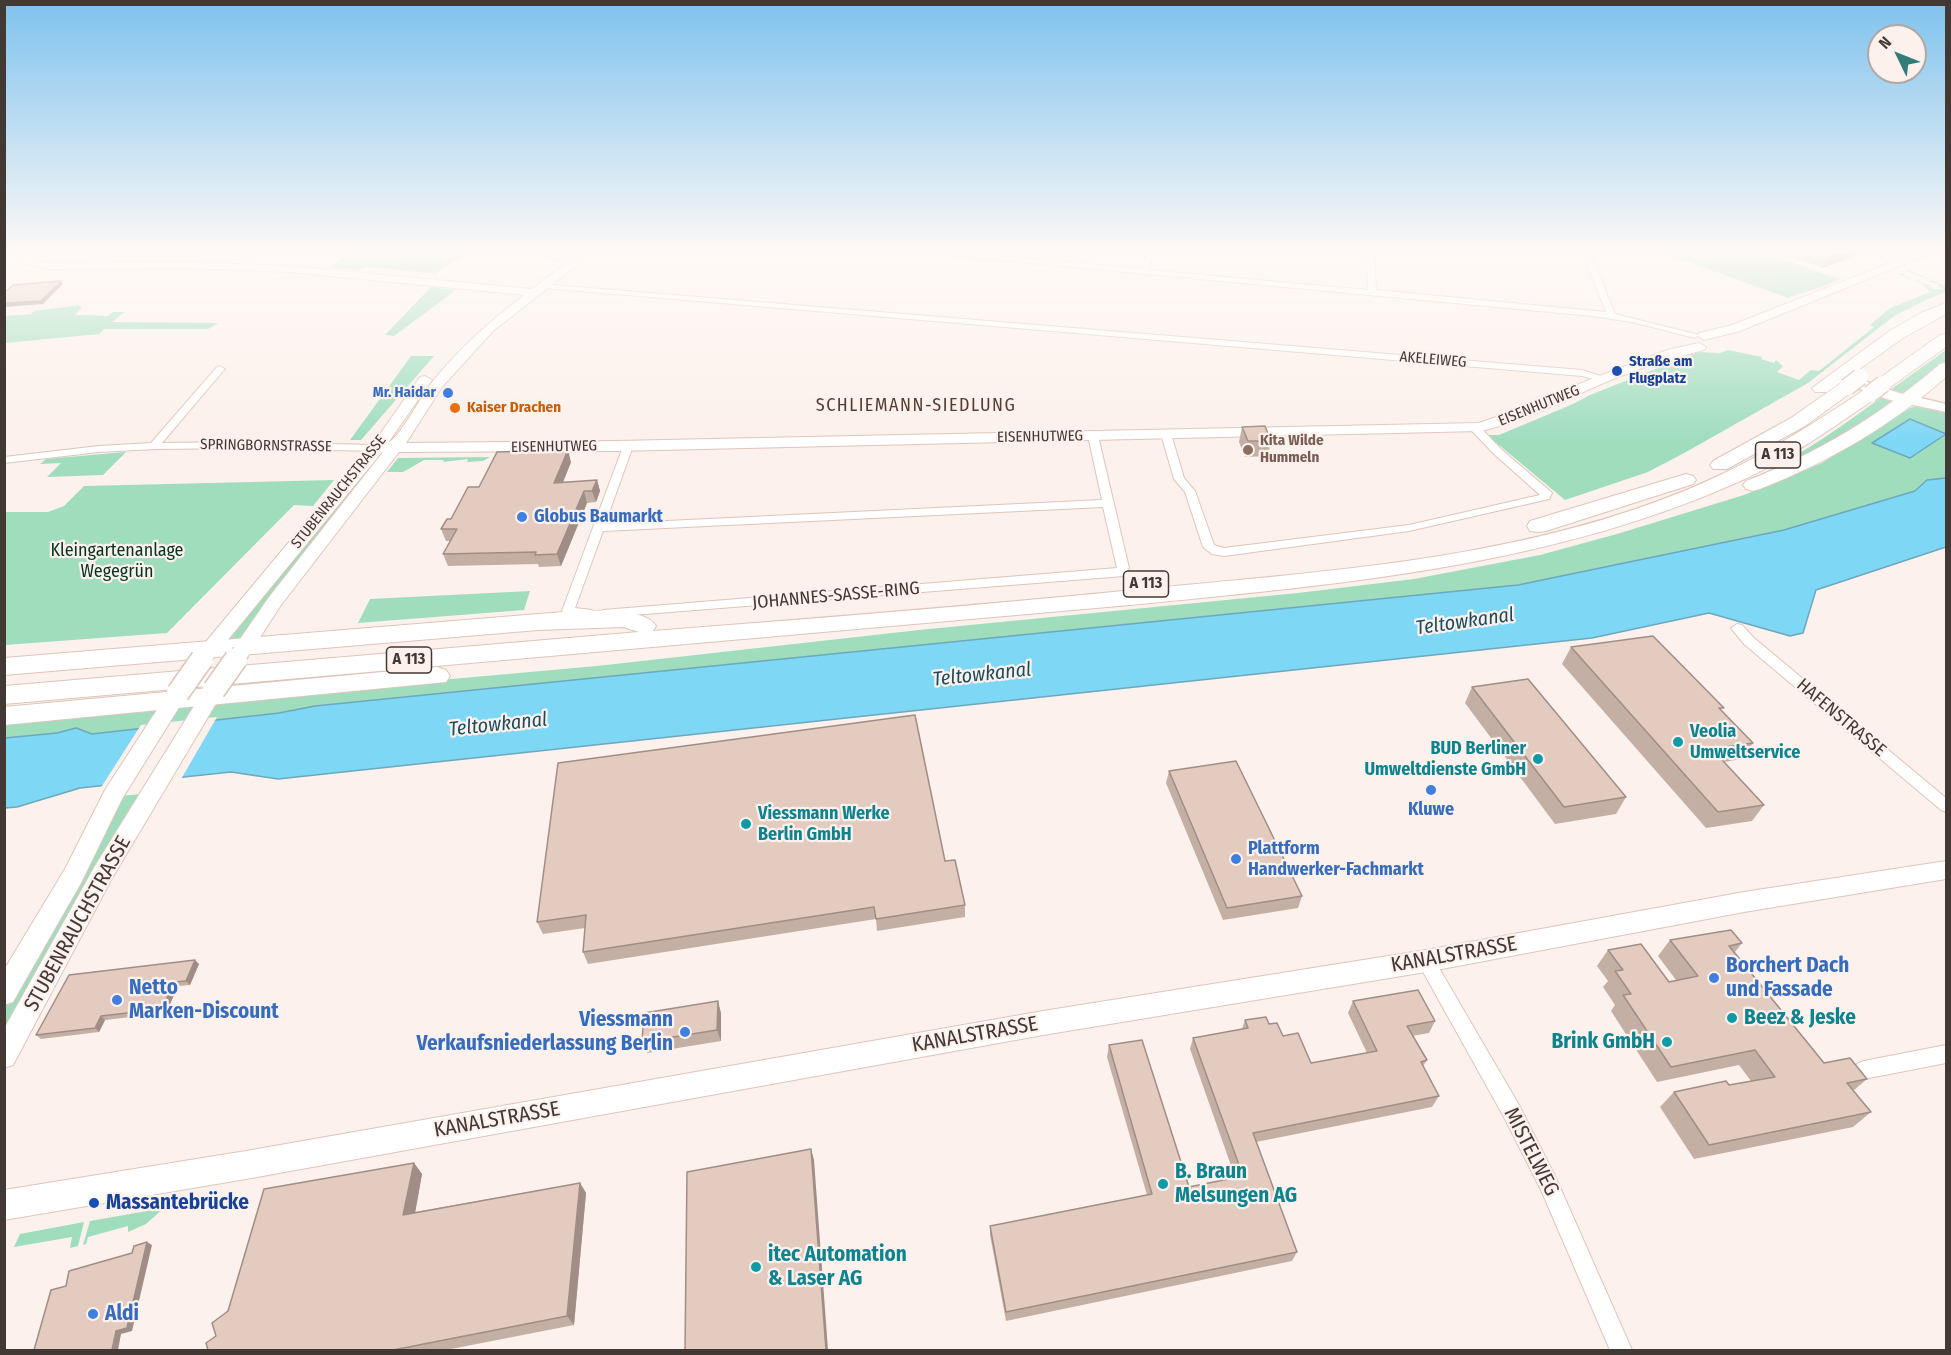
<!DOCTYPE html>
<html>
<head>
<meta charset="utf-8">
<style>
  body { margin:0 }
  #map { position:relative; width:1951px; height:1355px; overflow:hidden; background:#fcf1ec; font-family:"Fira Sans Condensed",sans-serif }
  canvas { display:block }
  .frame { position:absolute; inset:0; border:6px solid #433934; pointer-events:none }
  .north { position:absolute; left:1867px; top:24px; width:60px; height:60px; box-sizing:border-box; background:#fcf1ec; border:2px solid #b2a7a2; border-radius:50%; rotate:313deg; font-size:16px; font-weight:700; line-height:24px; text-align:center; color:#433934 }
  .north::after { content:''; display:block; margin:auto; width:21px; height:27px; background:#337c7c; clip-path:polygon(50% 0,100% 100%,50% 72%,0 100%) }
</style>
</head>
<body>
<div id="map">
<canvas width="1951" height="1355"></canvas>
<div class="frame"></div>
<div class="north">N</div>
</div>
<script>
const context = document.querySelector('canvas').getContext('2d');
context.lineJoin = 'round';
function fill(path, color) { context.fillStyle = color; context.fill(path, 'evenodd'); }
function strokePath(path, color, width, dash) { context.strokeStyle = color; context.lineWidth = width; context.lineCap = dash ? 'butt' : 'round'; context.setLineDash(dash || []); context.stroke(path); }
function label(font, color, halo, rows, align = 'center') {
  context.font = font + ' "Fira Sans Condensed",sans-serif'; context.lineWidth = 4.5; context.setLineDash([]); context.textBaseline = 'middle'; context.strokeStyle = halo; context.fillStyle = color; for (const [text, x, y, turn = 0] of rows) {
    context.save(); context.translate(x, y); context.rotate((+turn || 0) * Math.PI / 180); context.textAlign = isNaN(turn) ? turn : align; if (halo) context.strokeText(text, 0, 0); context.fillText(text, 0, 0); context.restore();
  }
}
fill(new Path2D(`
  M 352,252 L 467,252 L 436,274 L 369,267 L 359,270 L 329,268 Z
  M 1661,252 L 1761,252 L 1839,279 C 1825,288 1805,291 1788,298 Z
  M 1909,270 L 1946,286 L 1946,292 L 1926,300 L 1894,316 L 1808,383 L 1686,452 L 1648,472 L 1565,500 L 1487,435 L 1499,435 L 1573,404 L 1590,395 L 1698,352 L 1720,353 L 1728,350 L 1762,357 L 1761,359 L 1774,363 L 1776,360 L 1783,366 L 1777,372 L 1799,380 L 1811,370 L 1819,371 L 1874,327 L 1870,325 L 1890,308 L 1930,292 L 1922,284 L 1897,274 L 1902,273 L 1912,280 L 1921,281 L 1918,282 L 1931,285 L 1928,286 L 1934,289 L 1943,289 L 1938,286 L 1940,284 L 1928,282 L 1931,280 L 1905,271 Z
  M 431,287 L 456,290 L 394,336 L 385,335 Z
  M 81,305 L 79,307 L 82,307 L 75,315 L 108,316 L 113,312 L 125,312 L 112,322 L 218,323 L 208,329 L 104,329 L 99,334 L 5,343 L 5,316 L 31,314 L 34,311 Z
  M 1946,350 L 1946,362 L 1911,395 L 1890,390 Z
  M 411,356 L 434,356 L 361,440 L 350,440 Z
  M 1883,396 L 1898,402 L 1810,456 L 1756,477 C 1802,455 1842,426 1883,396 Z
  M 1917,406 L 1946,411 L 1946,478 L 1928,480 L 1915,491 L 1784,530 L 1518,585 L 315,706 L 279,713 L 92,734 L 76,728 L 57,733 L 5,738 L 5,722 L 270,699 L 284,694 L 597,666 L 919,630 L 1298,593 L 1414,579 L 1540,555 L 1617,534 L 1744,495 L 1822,463 L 1910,408 Z
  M 126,452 L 103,475 L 47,477 L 61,463 L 40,464 L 46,459 Z
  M 490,457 L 483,461 L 467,462 L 468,459 L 443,462 L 444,460 L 424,460 L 403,472 L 387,472 L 398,458 Z
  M 373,459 L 377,459 L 244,641 L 225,642 Z
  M 334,480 L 313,506 L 294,505 L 167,633 L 5,645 L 5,512 L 48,512 L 64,506 L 84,486 Z
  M 530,591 L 524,610 L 358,623 L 370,599 Z
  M 142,794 L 5,1041 L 5,1007 L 77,878 L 119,796 Z
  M 164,1208 L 146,1224 L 128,1232 L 128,1226 L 88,1237 L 86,1244 L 83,1245 L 90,1221 Z
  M 84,1222 L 78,1246 L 70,1248 L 72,1237 L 14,1247 L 20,1234 Z`), '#9fddbd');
const water = new Path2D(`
  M 1910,419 L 1946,434 L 1910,458 L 1872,443 Z
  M 1946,478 L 1946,547 L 1816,590 L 1803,633 L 1790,636 L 1709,613 L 1592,638 L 278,779 L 231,772 L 80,788 L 17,807 L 5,808 L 5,738 L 57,733 L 76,728 L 92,734 L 279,713 L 315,706 L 1518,585 L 1784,530 L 1915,491 L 1927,480 Z`);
fill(water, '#7fd7f6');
strokePath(water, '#6da8bc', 1.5);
fill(new Path2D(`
  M 217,717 L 180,781 L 100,789 L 141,725 Z`), '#fcf1ec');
const street = new Path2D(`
  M 524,252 L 541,252 L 580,261 L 576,263 Z
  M 930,252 L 960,252 L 1142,269 L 1147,252 L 1158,252 L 1153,254 L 1149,270 L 1368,290 L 1366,252 L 1374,252 L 1376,290 L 1606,312 L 1582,252 L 1590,252 L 1615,314 L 1699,335 L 1695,338 L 1632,322 L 1592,316 L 934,254 Z
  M 541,284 L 1582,370 L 1610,379 L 1605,382 L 1582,376 L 544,288 L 541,288 Z
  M 220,366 L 225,369 L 223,371 L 162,443 L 239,442 L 377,445 L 382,448 L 377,451 L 239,448 L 156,449 L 99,452 L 4,463 L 4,457 L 99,446 L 151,443 L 217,367 Z
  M 1475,425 L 1479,426 L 1502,450 L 1550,491 L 1552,493 L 1549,499 L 1409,531 L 1224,556 L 1212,554 L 1203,547 L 1185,492 L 1174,479 L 1161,434 L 1166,431 L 1171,434 L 1184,478 L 1195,491 L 1214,545 L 1224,548 L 1409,525 L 1540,495 L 1494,454 L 1471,430 L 1470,428 Z
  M 1093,433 L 1098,436 L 1129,568 L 1124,576 L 607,617 L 603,616 L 601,613 L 603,610 L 1117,568 L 1103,507 L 603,531 L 575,608 L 592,610 L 594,613 C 587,619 569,617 562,611 L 624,444 L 628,443 L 633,446 L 605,524 L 1102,500 L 1088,436 Z
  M 1737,624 L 1742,625 L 1754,638 L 1946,798 L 1946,812 L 1941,810 L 1744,644 L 1731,628 Z
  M 1426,953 L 1432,956 L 1519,1105 L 1555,1176 L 1632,1350 L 1610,1350 L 1541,1190 L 1505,1119 L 1417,961 L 1420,956 Z
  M 1946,1045 L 1946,1063 L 1864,1079 L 1857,1076 L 1855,1070 L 1857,1064 L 1864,1061 Z`);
const secondary = new Path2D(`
  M 25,252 L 37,252 L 33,259 L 50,263 L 183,262 L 290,266 L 532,289 L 581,252 L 594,252 L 493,331 L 442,387 L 406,443 L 616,441 L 1479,423 L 1551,398 L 1571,387 L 1667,350 L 1699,343 L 1706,347 L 1704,350 C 1662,360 1620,375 1581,393 C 1549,408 1516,423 1481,431 L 616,451 L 399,452 L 281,605 L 248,656 L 241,658 L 234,656 L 231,652 L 269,597 L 383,452 L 382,452 L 213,658 L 206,660 L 199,658 L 196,654 L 199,650 L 324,500 L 366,454 L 420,377 L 425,376 L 432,380 L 388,443 C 402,435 421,395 434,380 C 460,347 491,321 524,295 L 290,272 L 183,268 L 50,269 L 22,263 L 20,261 Z
  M 1918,252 L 1934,252 L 1740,331 L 1704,340 L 1698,336 L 1699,333 L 1732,325 Z
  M 214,683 L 221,685 L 224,690 L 111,880 L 13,1065 L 4,1068 L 4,1029 L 95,866 L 207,685 Z
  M 178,686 L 185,688 L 188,693 L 122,799 L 81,883 L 13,1002 L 4,1005 L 4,970 L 65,869 L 105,790 L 171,688 Z
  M 1946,861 L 1946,879 L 1744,912 L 1426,972 L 1043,1035 L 246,1179 L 4,1220 L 4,1190 L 246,1151 L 1043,1011 L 1426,950 L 1744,892 Z`);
const primary = new Path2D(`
  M 1838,372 L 1899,393 L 1946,404 L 1946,412 L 1890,400 L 1833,379 L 1831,376 L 1833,373 Z`);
const highway = new Path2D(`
  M 1946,303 L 1946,314 L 1903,338 L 1827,392 L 1815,392 L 1812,388 L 1891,330 L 1923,312 Z
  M 1946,334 L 1946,347 L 1889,388 L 1877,388 L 1874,384 L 1877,380 L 1940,335 Z
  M 1946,363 L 1946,377 C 1891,426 1829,462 1760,489 L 1753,491 L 1746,489 L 1743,485 L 1746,481 C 1818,453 1881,415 1940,364 Z
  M 1847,382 L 1853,383 L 1856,387 L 1853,391 L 1805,426 L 1727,469 L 1713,469 L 1710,465 L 1713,461 L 1791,418 L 1841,383 Z
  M 1870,389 L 1876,390 L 1879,394 L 1876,398 C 1829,430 1782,464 1729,486 C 1540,568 1333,585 1130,605 L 4,704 L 4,686 L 639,632 L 623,627 L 538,630 L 4,675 L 4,658 L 538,614 C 564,613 641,602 656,626 L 653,631 C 820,618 987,605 1153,588 C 1340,570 1546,557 1718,476 C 1769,452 1816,422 1864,390 Z
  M 1686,474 L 1693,476 L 1696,480 L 1693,484 L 1546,531 L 1538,532 L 1530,531 L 1527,526 L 1530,521 Z
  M 437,667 L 446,670 L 450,676 L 446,682 L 4,725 L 4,707 Z`);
strokePath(street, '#dfc5b9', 2);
strokePath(secondary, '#dfc5b9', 2);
strokePath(primary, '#dfc5b9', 3);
strokePath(highway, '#dfc5b9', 2);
fill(street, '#fff');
fill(secondary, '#fff');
fill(primary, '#fff');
fill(highway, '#fff');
const secondaryBridgeFar1 = new Path2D(`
  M 201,661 L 206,654
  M 235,661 L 241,652`);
const secondaryBridge = new Path2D(`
  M 214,690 L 236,659
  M 178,693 L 202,659`);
const highwayBridge = new Path2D(`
  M 1847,387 L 1860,377
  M 1870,394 L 1883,384`);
strokePath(secondaryBridgeFar1, '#dfc5b9', 19, []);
strokePath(secondaryBridge, '#dfc5b9', 25, []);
strokePath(highwayBridge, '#dfc5b9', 19, []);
strokePath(secondaryBridgeFar1, '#fff', 16);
strokePath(secondaryBridge, '#fff', 22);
strokePath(highwayBridge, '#fff', 16);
fill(new Path2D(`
  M 1778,252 L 1864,252 L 1823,268 Z
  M 1242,427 L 1271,441 L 1268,456 L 1245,457 L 1239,442 Z
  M 571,462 L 563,482 L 597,480 L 600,491 L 596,502 L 587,503 L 561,566 L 539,567 L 538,564 L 448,566 L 443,554 L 450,541 L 446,541 L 441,529 L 479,487 Z
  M 1571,647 L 1722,711 L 1753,743 L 1741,759 L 1724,762 L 1764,805 L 1752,821 L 1706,828 L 1562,664 Z
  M 1472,687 L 1626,797 L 1616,814 L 1555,824 L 1465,703 Z
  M 1169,771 L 1302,896 L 1298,908 L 1223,920 L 1166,783 Z
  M 945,861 L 965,905 L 965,917 L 877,931 L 876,919 L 588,964 L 583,952 L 585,928 L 543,934 L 537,922 Z
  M 1670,940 L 1742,943 L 1735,952 L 1824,1063 L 1867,1079 L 1853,1091 L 1871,1112 L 1853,1127 L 1694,1159 L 1660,1107 L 1674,1092 L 1729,1085 L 1751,1081 L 1739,1065 L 1657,1082 L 1611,1011 L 1615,1005 L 1603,987 L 1608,981 L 1597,966 L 1608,950 L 1669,982 L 1676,980 L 1658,956 Z
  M 199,964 L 190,985 L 178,986 L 166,1013 L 105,1020 L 99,1032 L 41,1039 L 36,1035 Z
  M 1353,1001 L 1435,1021 L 1429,1033 L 1412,1036 L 1427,1060 L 1423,1066 L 1439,1096 L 1432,1107 L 1256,1142 L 1297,1252 L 1292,1261 L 1006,1321 L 990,1235 L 990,1226 L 1147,1195 L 1107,1057 L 1109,1045 L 1189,1187 L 1235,1177 L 1190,1049 L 1193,1038 L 1242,1029 L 1245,1020 L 1269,1024 L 1283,1036 L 1311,1063 L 1367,1053 L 1348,1013 Z
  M 721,1013 L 721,1041 L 647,1053 L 642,1042 Z
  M 414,1163 L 422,1174 L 415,1212 L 580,1183 L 586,1193 L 574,1325 L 446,1350 L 208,1350 L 228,1311 Z`), '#c4afa4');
fill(new Path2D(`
  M 1837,252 L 1864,252 L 1823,268 L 1830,255 Z
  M 61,281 L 63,284 L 43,304 L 4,307 L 4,303 Z
  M 568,450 L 571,462 L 558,495 L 554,483 Z
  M 597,480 L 600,491 L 596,502 L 592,491 Z
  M 584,491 L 587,503 L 561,566 L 557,554 Z
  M 195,960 L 199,964 L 190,985 L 186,981 Z
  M 174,982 L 178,986 L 166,1013 L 162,1009 Z
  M 718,1001 L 721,1013 L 721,1041 L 717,1030 Z
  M 101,1016 L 105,1020 L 99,1032 L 95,1028 Z
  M 811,1149 L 814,1160 L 828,1350 L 826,1350 Z
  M 414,1163 L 422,1174 L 413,1225 L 403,1215 Z
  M 580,1183 L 586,1193 L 574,1325 L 567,1316 Z
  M 147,1242 L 152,1245 L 132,1331 L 121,1334 L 118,1350 L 112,1350 L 116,1331 Z`), '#a08e86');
const building = new Path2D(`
  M 1823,252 L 1837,252 L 1830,255 Z
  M 61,281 L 41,301 L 4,303 L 4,293 L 13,285 Z
  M 1265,426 L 1271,441 L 1248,441 L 1242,427 Z
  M 568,450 L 554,483 L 597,480 L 592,491 L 584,491 L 557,554 L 535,555 L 536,552 L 443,554 L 457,529 L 441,529 L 447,519 L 451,519 L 468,487 L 479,487 L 497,452 Z
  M 1653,636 L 1724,708 L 1719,708 L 1753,743 L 1712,749 L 1764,805 L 1718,812 L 1571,647 Z
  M 1528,679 L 1626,797 L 1564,807 L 1472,687 Z
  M 915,715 L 945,861 L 955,860 L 965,905 L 876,919 L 874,907 L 583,952 L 586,915 L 537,922 L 558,763 Z
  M 1236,761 L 1302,896 L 1227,908 L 1169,771 Z
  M 1731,930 L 1742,943 L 1729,946 L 1824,1063 L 1850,1058 L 1867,1079 L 1847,1083 L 1871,1112 L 1709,1145 L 1674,1092 L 1726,1081 L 1729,1085 L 1775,1077 L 1755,1050 L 1671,1067 L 1623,995 L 1631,994 L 1615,971 L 1623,970 L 1608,950 L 1641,944 L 1669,982 L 1698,976 L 1670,940 Z
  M 195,960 L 186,981 L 174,982 L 162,1009 L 101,1016 L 95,1028 L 36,1035 L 69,975 Z
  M 1418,990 L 1435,1021 L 1407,1026 L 1427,1060 L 1421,1062 L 1439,1096 L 1253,1133 L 1297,1252 L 1006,1312 L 990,1226 L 1152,1194 L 1109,1045 L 1142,1040 L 1189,1187 L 1243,1176 L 1193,1038 L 1248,1028 L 1245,1020 L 1266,1017 L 1269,1024 L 1277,1023 L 1283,1036 L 1298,1033 L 1311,1063 L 1377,1051 L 1353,1001 Z
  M 718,1001 L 717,1030 L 642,1042 L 644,1013 Z
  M 811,1149 L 826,1350 L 685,1350 L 687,1172 Z
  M 414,1163 L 403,1215 L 580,1183 L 567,1316 L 393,1350 L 208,1350 L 206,1343 L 216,1336 L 212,1323 L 228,1311 L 264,1189 Z
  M 147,1242 L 127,1328 L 116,1331 L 112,1350 L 34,1350 L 51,1290 L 66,1286 L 69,1271 L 132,1253 L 134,1246 Z`);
fill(building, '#e4cbbf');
strokePath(building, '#a08e86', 1.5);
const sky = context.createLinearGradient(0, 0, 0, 442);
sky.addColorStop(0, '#7ec2ee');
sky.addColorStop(0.57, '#fef9f6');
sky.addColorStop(1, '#fef9f600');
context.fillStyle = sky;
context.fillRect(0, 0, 1951, 442);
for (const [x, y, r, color] of [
  [1617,371,6,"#1a4fb4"],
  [448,393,6,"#3f7fe0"],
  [455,408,6,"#e8710a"],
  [1248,450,6,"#8d6e63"],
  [522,517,6,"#3f7fe0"],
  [1678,742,6,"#0f9aa8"],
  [1538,759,6,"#0f9aa8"],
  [1431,790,6,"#3f7fe0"],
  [746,824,6,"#0f9aa8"],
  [1236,859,6,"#3f7fe0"],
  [1714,978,6,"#3f7fe0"],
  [117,1000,6,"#3f7fe0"],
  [1732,1018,6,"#0f9aa8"],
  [685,1032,6,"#3f7fe0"],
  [1667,1042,6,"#0f9aa8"],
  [1163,1184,6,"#0f9aa8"],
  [94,1203,6,"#1a4fb4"],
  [756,1267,6,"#0f9aa8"],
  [93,1314,6,"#3f7fe0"]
]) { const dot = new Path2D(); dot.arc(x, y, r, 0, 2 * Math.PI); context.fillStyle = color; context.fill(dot); strokePath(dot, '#fcf1ec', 2); }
label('15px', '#433934', '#fcf1ec', [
  ["AKELEIWEG",1433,360,5],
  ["EISENHUTWEG",1539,406,-22],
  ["EISENHUTWEG",1040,437,-1],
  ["SPRINGBORNSTRASSE",266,446,1],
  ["EISENHUTWEG",554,447,-1],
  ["STUBENRAUCHSTRASSE",339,492,-51]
]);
label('bold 15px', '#164399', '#fcf1ec', [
  ["Straße am",1629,362],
  ["Flugplatz",1629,379]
], 'left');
label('bold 15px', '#366cbe', '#fcf1ec', [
  ["Mr. Haidar",436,393]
], 'right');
label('bold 15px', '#c56008', '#fcf1ec', [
  ["Kaiser Drachen",467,408]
], 'left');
label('bold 15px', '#785e54', '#fcf1ec', [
  ["Kita Wilde",1260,441],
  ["Hummeln",1260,458]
], 'left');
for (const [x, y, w] of [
  [1778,455,45],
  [1146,584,45],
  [409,660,45]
]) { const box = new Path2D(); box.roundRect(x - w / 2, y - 13, w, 26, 4.5); context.fillStyle = '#fcf1ec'; context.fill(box); strokePath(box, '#433934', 1.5); }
label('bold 16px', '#433934', null, [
  ["A 113",1778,455],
  ["A 113",1146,584],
  ["A 113",409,660]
]);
context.letterSpacing = '1.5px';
label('18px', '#523d34', '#fcf1ec', [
  ["SCHLIEMANN-SIEDLUNG",916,406]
]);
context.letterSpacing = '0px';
label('bold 18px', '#366cbe', '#fcf1ec', [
  ["Globus Baumarkt",534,517],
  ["Kluwe",1431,810,"center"],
  ["Plattform",1248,849],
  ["Handwerker-Fachmarkt",1248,870]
], 'left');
label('18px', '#053421', '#fcf1ec', [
  ["Kleingartenanlage",117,551],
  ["Wegegrün",117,572]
]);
label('18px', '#433934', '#fcf1ec', [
  ["JOHANNES-SASSE-RING",836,596,-5],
  ["HAFENSTRASSE",1841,718,40]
]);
label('bold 18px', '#0d838f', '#fcf1ec', [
  ["Veolia",1690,732],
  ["Umweltservice",1690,753],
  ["BUD Berliner",1526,749,"right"],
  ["Umweltdienste GmbH",1526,770,"right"],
  ["Viessmann Werke",758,814],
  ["Berlin GmbH",758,835]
], 'left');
label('italic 20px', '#1a4c5d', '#fcf1ec', [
  ["Teltowkanal",1465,622,-8],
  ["Teltowkanal",982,675,-6],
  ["Teltowkanal",498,725,-6]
]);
label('21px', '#433934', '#fcf1ec', [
  ["STUBENRAUCHSTRASSE",78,924,-61],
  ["KANALSTRASSE",1454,955,-10],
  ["KANALSTRASSE",975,1035,-10],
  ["KANALSTRASSE",497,1120,-10],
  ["MISTELWEG",1531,1152,63]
]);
label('bold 21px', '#366cbe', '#fcf1ec', [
  ["Borchert Dach",1726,966],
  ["und Fassade",1726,990],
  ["Netto",129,988],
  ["Marken-Discount",129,1012],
  ["Viessmann",673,1020,"right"],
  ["Verkaufsniederlassung Berlin",673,1044,"right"],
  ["Aldi",105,1314]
], 'left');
label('bold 21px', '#0d838f', '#fcf1ec', [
  ["Beez & Jeske",1744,1018],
  ["Brink GmbH",1655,1042,"right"],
  ["B. Braun",1175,1172],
  ["Melsungen AG",1175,1196],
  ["itec Automation",768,1255],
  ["& Laser AG",768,1279]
], 'left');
label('bold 21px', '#164399', '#fcf1ec', [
  ["Massantebrücke",106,1203]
], 'left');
</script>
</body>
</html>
